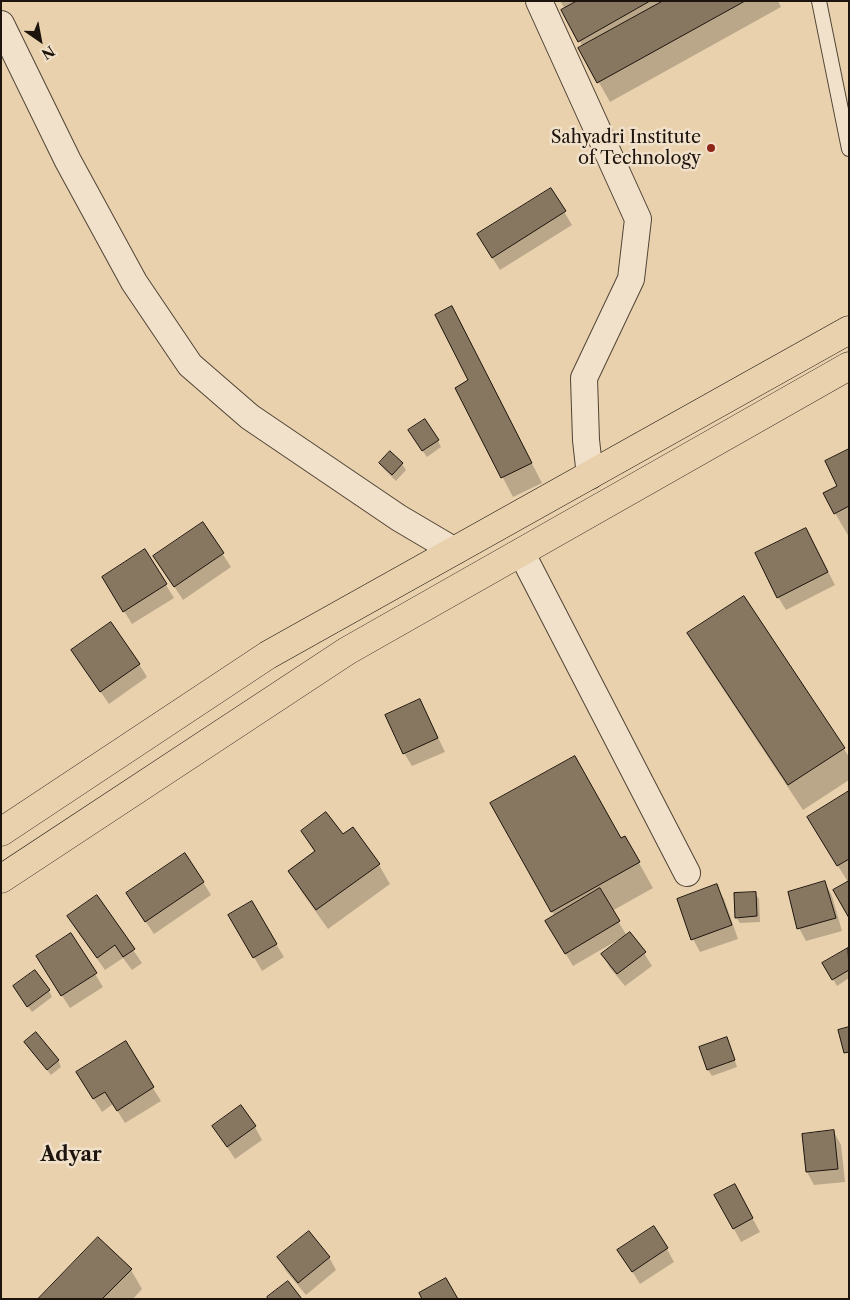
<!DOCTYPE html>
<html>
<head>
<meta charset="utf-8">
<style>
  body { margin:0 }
  #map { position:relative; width:850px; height:1300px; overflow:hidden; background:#e9d1ad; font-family:"Libre Caslon Text",serif }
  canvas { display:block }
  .frame { position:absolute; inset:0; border:2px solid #1d140d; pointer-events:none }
  .north { position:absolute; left:15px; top:15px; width:50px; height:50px; -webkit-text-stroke:4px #f1e1ca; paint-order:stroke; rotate:147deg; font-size:14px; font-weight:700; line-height:20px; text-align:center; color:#1d140d }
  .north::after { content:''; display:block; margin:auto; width:18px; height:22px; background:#1d140d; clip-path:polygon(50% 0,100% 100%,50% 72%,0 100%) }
</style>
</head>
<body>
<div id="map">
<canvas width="850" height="1300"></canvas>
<div class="frame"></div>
<div class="north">N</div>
</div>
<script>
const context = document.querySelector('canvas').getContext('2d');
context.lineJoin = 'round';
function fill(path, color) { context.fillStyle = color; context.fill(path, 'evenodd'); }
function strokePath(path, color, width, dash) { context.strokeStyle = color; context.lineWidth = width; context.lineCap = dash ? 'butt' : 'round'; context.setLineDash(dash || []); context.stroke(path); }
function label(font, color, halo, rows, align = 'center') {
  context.font = font + ' "Libre Caslon Text",serif'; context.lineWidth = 5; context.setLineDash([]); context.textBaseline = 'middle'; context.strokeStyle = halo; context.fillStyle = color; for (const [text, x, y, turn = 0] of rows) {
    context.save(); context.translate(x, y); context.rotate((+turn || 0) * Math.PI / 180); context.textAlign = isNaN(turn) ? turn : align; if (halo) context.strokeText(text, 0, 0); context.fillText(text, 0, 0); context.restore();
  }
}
fill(new Path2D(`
  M 560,1 L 778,1 L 781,7 L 610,102 L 580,49 L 583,47 L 563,11 L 565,9 Z
  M 551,190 L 572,225 L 500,270 L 486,248 Z
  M 452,308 L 542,483 L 513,497 L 456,388 L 470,381 Z
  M 413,437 L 438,441 L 441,447 L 427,457 Z
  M 849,450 L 849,537 L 835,513 L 839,486 Z
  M 390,453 L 402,464 L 406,470 L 396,481 L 384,469 L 381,463 Z
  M 203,524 L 231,567 L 183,600 L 155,557 Z
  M 813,542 L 835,585 L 786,610 L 778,597 Z
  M 145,551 L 174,598 L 132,624 L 111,590 Z
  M 689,634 L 844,749 L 849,757 L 849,780 L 803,810 L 703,659 Z
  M 72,651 L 139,664 L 147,677 L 109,704 Z
  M 420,700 L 445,752 L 412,766 L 404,753 Z
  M 849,792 L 849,916 L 848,882 L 820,837 Z
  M 492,804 L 621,840 L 625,838 L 653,888 L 612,911 L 627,936 L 644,953 L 652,966 L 625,986 L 610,968 L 603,955 L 624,938 L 623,937 L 573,966 L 547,922 L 555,917 Z
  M 302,832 L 343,836 L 379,865 L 390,884 L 328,929 L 301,891 L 289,871 L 315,853 Z
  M 203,882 L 211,895 L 154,934 L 127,894 Z
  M 825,883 L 832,896 L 842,931 L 806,941 L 799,928 Z
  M 716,886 L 724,899 L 738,939 L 700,952 L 693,939 Z
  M 755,893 L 759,899 L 760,922 L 740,923 L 736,917 Z
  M 97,897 L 142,963 L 132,970 L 123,958 L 105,970 L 76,929 Z
  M 251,903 L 284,957 L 262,971 L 230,916 Z
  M 71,935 L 103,987 L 70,1008 L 45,969 Z
  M 848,950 L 849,978 L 837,986 L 824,964 Z
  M 49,991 L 52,997 L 32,1012 L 18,993 Z
  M 26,1043 L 58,1060 L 61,1067 L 51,1075 Z
  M 125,1043 L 161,1101 L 125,1123 L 113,1104 L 102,1112 L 85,1085 Z
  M 730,1045 L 737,1067 L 712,1076 L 708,1070 Z
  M 213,1126 L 255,1127 L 262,1140 L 235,1159 Z
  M 834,1132 L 841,1145 L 845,1182 L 814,1185 L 807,1172 Z
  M 716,1196 L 742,1199 L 760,1232 L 741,1242 Z
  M 667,1249 L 674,1262 L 640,1284 L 627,1263 Z
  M 329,1257 L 336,1270 L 306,1295 L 286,1271 L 279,1258 Z
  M 131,1270 L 142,1289 L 133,1299 L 40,1299 Z`), '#0003');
const building = new Path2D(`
  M 577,1 L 650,1 L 578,42 L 561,10 Z
  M 663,1 L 745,1 L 597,83 L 578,48 Z
  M 551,188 L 566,211 L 492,258 L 477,234 Z
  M 452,306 L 532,463 L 501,478 L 455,388 L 468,380 L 435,315 Z
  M 425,419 L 439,440 L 422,451 L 408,430 Z
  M 849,449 L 849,506 L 834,514 L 823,493 L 837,486 L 825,461 Z
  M 390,451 L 403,463 L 392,475 L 379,463 Z
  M 203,522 L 224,553 L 174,587 L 153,556 Z
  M 806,528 L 828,572 L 777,598 L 755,553 Z
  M 145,549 L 167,584 L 123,612 L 102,577 Z
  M 744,596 L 845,748 L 788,785 L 687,633 Z
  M 111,622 L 140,664 L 100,692 L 71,650 Z
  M 420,699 L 438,738 L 403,754 L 385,715 Z
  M 575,756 L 621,838 L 625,836 L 640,862 L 551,912 L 490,803 Z
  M 849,791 L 849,859 L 837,866 L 807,817 Z
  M 326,812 L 343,834 L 353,827 L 380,864 L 316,910 L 288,871 L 315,851 L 301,831 Z
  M 185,853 L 204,882 L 145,922 L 126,893 Z
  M 825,881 L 836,918 L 797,929 L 788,892 Z
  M 849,881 L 849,918 L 833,890 Z
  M 717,884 L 732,925 L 691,940 L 677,899 Z
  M 600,888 L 620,921 L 565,954 L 545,921 Z
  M 756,892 L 757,916 L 735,918 L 734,893 Z
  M 97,895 L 135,949 L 123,957 L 115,945 L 97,958 L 67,916 Z
  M 252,901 L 277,944 L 253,958 L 228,915 Z
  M 630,932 L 646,952 L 617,974 L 601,954 Z
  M 71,933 L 97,973 L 61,996 L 36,956 Z
  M 848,948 L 849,970 L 832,980 L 822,963 Z
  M 35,970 L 50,990 L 27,1007 L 13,986 Z
  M 849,1027 L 849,1052 L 844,1053 L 838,1030 Z
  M 36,1032 L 59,1060 L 47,1070 L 24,1042 Z
  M 727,1037 L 735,1060 L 707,1070 L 699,1047 Z
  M 126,1041 L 154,1087 L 117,1111 L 105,1092 L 93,1099 L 76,1072 Z
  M 241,1105 L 256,1126 L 227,1147 L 212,1126 Z
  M 834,1130 L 838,1169 L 806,1172 L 802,1134 Z
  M 735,1184 L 753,1218 L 733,1229 L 714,1195 Z
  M 654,1226 L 668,1248 L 632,1272 L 617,1250 Z
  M 309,1231 L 330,1257 L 298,1283 L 277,1257 Z
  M 98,1237 L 132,1269 L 102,1299 L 38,1299 Z
  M 446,1278 L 458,1299 L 422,1299 L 419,1293 Z
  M 288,1281 L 302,1299 L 268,1299 L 267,1297 Z`);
fill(building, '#877660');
strokePath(building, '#1d140d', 1);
const lane = new Path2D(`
  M 819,1 L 849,149`);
const street = new Path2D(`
  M 539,1 L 638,219 L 631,279 L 584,378 L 586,440 L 590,476
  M 1,24 L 68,161 L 134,282 L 190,365 L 250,417 L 399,518 L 455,551
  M 521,552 L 687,873`);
const highway = new Path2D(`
  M 1,832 L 268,655 L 849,330
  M 1,879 L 347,651 L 849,366`);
strokePath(lane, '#504335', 16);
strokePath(street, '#504335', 28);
strokePath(highway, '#1d140d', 29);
strokePath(lane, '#f1e1ca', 14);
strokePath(street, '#f1e1ca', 26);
strokePath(highway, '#e9d1ad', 28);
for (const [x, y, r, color] of [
  [711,148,5,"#8f2418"]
]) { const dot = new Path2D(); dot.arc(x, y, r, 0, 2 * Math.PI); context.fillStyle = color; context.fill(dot); strokePath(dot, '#f1e1ca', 2); }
label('18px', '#1d140d', '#f1e1ca', [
  ["Sahyadri Institute",701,138],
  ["of Technology",701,159]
], 'right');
label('bold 20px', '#1d140d', '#f1e1ca', [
  ["Adyar",71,1155]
]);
</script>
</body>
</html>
